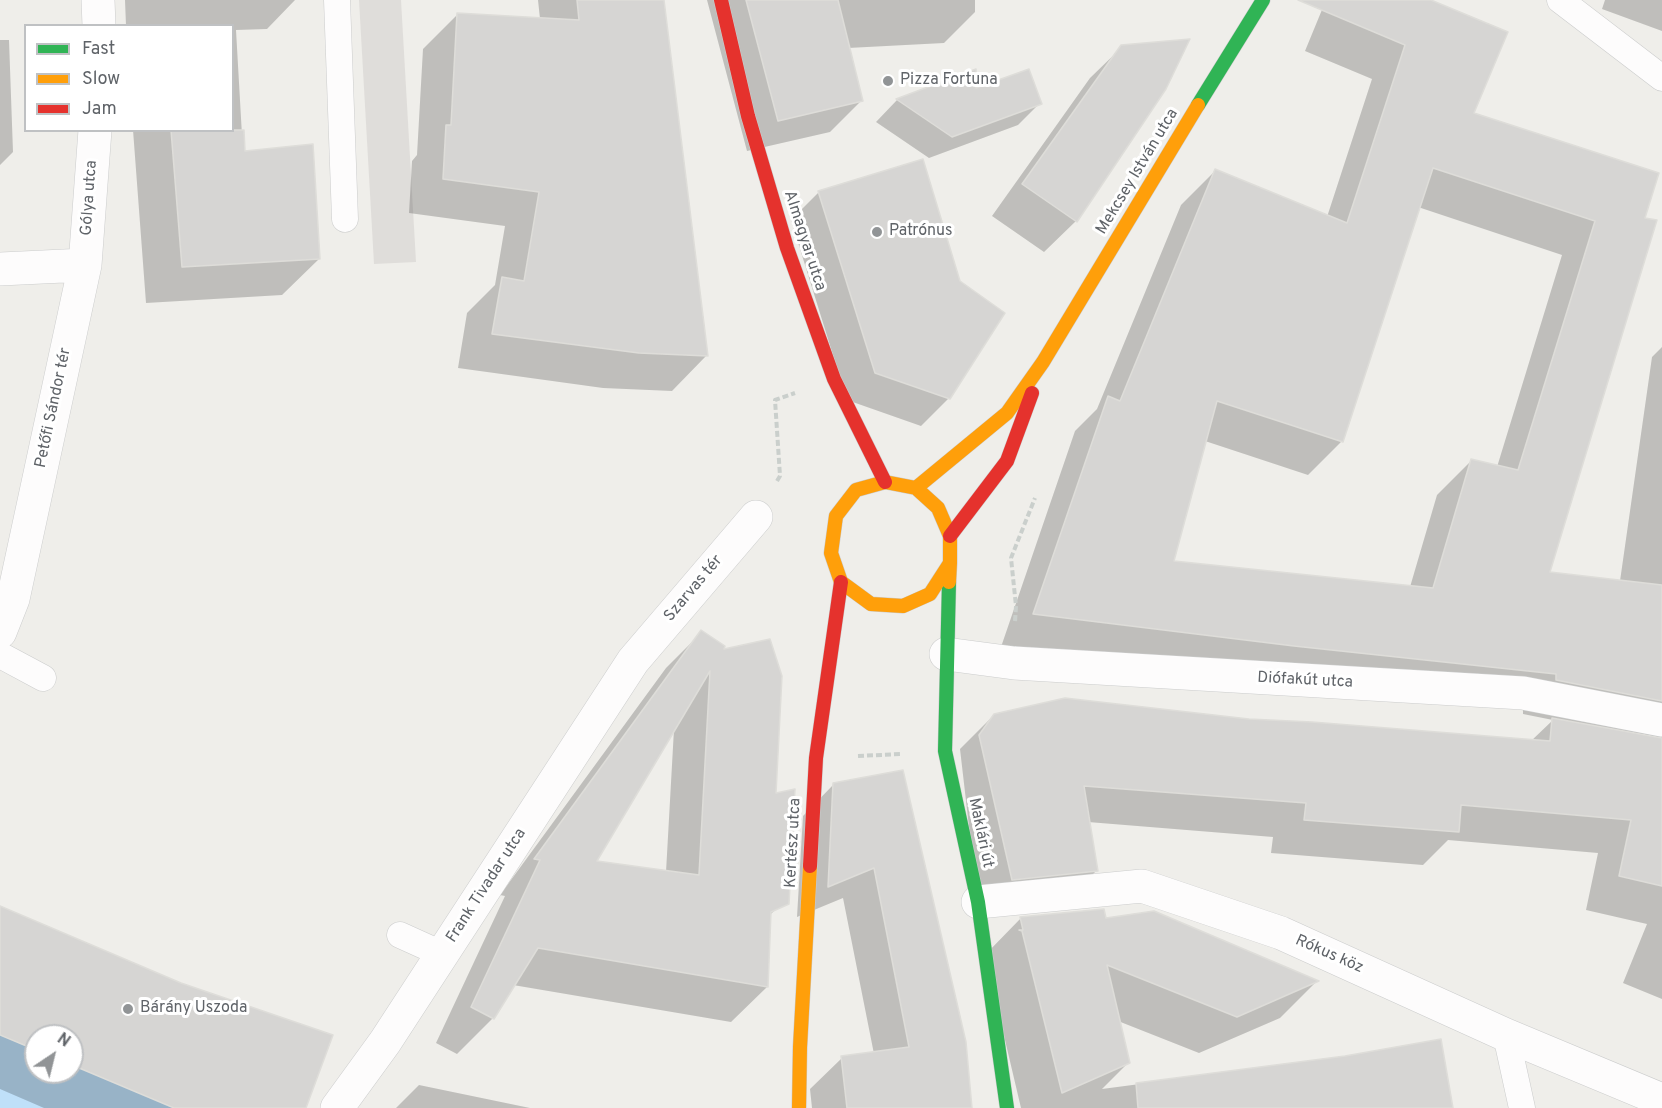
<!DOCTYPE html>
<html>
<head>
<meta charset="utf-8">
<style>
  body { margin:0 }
  #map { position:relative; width:1662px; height:1108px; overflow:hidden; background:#efeeea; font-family:Overpass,sans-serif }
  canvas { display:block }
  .legend { position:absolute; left:24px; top:24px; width:210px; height:108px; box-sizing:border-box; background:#fff; border:2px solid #bfc1c3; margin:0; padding:8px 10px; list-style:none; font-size:18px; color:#5f6368 }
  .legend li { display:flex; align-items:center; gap:12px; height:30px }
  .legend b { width:30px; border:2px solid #bfc1c3 }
  .north { position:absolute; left:24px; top:1024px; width:60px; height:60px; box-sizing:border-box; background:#fff; border:2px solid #bfc1c3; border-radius:50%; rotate:35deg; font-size:16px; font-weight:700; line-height:24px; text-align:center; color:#5f6368 }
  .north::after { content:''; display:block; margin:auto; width:21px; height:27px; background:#919496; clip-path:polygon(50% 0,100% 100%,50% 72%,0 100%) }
</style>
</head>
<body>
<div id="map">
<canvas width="1662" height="1108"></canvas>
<ul class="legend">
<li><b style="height:8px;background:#30b455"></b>Fast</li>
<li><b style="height:8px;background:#ff9f0a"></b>Slow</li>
<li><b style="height:8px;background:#e5322d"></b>Jam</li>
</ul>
<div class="north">N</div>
</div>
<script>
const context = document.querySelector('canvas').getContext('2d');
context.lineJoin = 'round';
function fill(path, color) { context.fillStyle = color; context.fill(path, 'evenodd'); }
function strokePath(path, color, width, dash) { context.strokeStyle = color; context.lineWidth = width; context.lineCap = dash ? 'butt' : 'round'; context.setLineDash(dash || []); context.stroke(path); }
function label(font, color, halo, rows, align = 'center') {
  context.font = font + ' Overpass,sans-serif'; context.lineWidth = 6; context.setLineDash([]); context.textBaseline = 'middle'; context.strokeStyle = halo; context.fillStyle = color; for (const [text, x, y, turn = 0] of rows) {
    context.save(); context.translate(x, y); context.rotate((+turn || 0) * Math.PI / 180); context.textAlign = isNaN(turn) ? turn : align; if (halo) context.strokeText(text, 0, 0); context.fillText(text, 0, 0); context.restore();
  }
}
fill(new Path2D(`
  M 359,0 L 401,0 L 416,262 L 374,264 Z`), '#dfddda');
fill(new Path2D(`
  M 0,1035 L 36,1050 L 36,1072 L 72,1072 L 72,1065 L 174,1108 L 0,1108 Z`), '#bfe0f9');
fill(new Path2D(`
  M 125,0 L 295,0 L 267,29 L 236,30 L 243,153 L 319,259 L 282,295 L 146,303 L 133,130 L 232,130 L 232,26 L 126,26 Z
  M 538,0 L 663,0 L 706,356 L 672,391 L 603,388 L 458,368 L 467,313 L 495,285 L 505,226 L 409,213 L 412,161 L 417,155 L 423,49 L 458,14 L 540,19 Z
  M 707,0 L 975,0 L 975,12 L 944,43 L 848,48 L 861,101 L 830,132 L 747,151 Z
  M 1326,0 L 1427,0 L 1472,113 L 1643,220 L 1548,573 L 1620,581 L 1652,357 L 1662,347 L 1662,999 L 1623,983 L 1647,924 L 1586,910 L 1598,853 L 1448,840 L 1423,865 L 1271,853 L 1273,837 L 1088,822 L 1096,871 L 1063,905 L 979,913 L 960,749 L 994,715 L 1249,721 L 1531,741 L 1553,720 L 1523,714 L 1523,707 L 1001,647 L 1075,431 L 1097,409 L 1181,205 L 1215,171 L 1327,217 L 1372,79 L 1305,51 ZM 1418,207 L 1562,255 L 1497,467 L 1471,461 L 1437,495 L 1410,587 L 1172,563 L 1205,441 L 1308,475 L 1342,441 Z
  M 1605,0 L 1662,0 L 1662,31 L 1602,9 Z
  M 0,40 L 9,40 L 13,152 L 0,165 Z
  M 1122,47 L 1076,221 L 1044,252 L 992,216 L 1090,78 Z
  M 975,71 L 975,90 L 1040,103 L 1018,125 L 929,158 L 876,122 L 897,100 Z
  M 819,192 L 958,282 L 949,398 L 921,426 L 847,400 L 791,220 Z
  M 702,632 L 721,651 L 775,795 L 777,908 L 769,916 L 767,987 L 731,1022 L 513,985 L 493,1018 L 457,1054 L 436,1043 L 505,896 L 500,895 L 666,668 ZM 674,729 L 666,872 L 594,862 Z
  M 834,784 L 964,1042 L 970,1108 L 812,1108 L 810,1089 L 842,1058 L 874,1054 L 843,898 L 797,917 L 803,816 Z
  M 0,908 L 305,1108 L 44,1108 L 0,1089 ZM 36,1036 L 72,1036 L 72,1072 L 36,1072 Z
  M 1021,918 L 1104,919 L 1316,982 L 1280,1018 L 1199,1053 L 1118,1021 L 1128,1063 L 1102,1089 L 1345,1057 L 1452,1108 L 1021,1108 L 985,955 Z
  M 419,1085 L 530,1108 L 396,1108 Z`), '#0003');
const building = new Path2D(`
  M 577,0 L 664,0 L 708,356 L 639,353 L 492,334 L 502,277 L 524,281 L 539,192 L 443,179 L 446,125 L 451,125 L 457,13 L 579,20 Z
  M 746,0 L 838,0 L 863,101 L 778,121 Z
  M 1298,0 L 1431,0 L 1508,32 L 1474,113 L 1659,173 L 1645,218 L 1657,220 L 1550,572 L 1662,585 L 1662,701 L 1556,680 L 1556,674 L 1294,646 L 1033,614 L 1108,396 L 1120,401 L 1215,169 L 1347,223 L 1405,45 ZM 1433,168 L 1595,221 L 1518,470 L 1471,459 L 1433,588 L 1174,561 L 1217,401 L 1343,442 Z
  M 1190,39 L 1166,89 L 1077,222 L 1022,184 L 1121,45 Z
  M 976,69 L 976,88 L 1029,69 L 1042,104 L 952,137 L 896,99 Z
  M 171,130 L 244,130 L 245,151 L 313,144 L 320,259 L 182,267 Z
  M 923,159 L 960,281 L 1005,313 L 950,399 L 875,373 L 818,191 Z
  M 701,630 L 725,646 L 724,649 L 770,639 L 782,676 L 776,793 L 795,789 L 789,904 L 771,912 L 768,987 L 538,948 L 494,1019 L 471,1007 L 540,860 L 534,859 ZM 710,671 L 699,875 L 597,861 Z
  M 1065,698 L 1249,719 L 1312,722 L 1550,741 L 1552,718 L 1662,738 L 1662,886 L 1619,876 L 1631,820 L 1461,805 L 1459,832 L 1304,820 L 1306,803 L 1084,786 L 1098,871 L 1012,880 L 979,735 L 994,714 Z
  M 903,770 L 966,1042 L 972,1108 L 847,1108 L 841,1056 L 909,1047 L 874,868 L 828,887 L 833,783 Z
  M 0,906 L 181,983 L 333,1035 L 306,1108 L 174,1108 L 72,1065 L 72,1036 L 36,1036 L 36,1050 L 0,1035 Z
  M 1104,909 L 1106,918 L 1154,911 L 1319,981 L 1237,1017 L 1107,965 L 1130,1063 L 1062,1093 L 1022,931 L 1019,930 L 1023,930 L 1020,917 Z
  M 1441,1039 L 1453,1108 L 1138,1108 L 1136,1083 L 1345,1056 Z`);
fill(building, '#d6d5d3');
strokePath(building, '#deddd9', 1.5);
const lane = new Path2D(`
  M 337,0 L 345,219
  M 1560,0 L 1662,78
  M 0,655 L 43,678
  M 400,935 L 442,954
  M 1506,1035 L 1522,1108`);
const street = new Path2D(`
  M 98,0 L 99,26
  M 0,269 L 85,265
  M 0,632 L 13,599 L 85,265 L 95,130
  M 946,654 L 1014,663 L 1523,693 L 1662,720
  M 978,902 L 1142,886 L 1281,933 L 1506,1035 L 1662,1100
  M 337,1108 L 385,1042 L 633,661 L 756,517`);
const fast = new Path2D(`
  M 1198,105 L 1263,0
  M 949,582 L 945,751 L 978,902 L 1007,1108`);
const slow = new Path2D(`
  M 916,488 L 1007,413 L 1043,362 L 1198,105
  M 949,582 L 950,563 L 950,536 L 938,508 L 916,488 L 885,482 L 856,490 L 836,516 L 831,553 L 841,582 L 871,604 L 903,606 L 930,594 L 950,563
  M 799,1108 L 800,1047 L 810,866`);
const jam = new Path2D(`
  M 721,0 L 748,116 L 787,248 L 834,379 L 885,482
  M 950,536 L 1007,461 L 1032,393
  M 810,866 L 816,758 L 841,582`);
strokePath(lane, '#cbcccc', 27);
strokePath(street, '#cbcccc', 34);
strokePath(fast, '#cacacb', 15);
strokePath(slow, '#cacacb', 15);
strokePath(jam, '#cacacb', 15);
strokePath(new Path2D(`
  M 777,481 L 780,476 L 775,400 L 795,393
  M 1015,621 L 1016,606 L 1011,558 L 1035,498
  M 858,756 L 902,754`), '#cacfcc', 4, [6, 3]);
strokePath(lane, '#fdfcfc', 26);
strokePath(street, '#fdfcfc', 33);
strokePath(fast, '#30b455', 14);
strokePath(slow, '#ff9f0a', 14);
strokePath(jam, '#e5322d', 14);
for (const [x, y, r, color] of [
  [888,81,6,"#919496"],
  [877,232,6,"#919496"],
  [128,1009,6,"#919496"]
]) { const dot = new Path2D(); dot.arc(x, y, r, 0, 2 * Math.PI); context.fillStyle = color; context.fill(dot); strokePath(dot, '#fff', 2); }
label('16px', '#5f6368', '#fff', [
  ["Pizza Fortuna",900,81],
  ["Patrónus",889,232],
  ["Bárány Uszoda",140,1009]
], 'left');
label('16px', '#5f6368', '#fff', [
  ["Mekcsey István utca",1138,172,-59],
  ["Gólya utca",90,198,-86],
  ["Almagyar utca",804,241,72],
  ["Petőfi Sándor tér",54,408,-78],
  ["Szarvas tér",694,589,-50],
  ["Diófakút utca",1305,681,3],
  ["Maklári út",980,833,78],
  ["Kertész utca",794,843,-87],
  ["Frank Tivadar utca",487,886,-57],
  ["Rókus köz",1329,955,24]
]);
</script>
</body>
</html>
